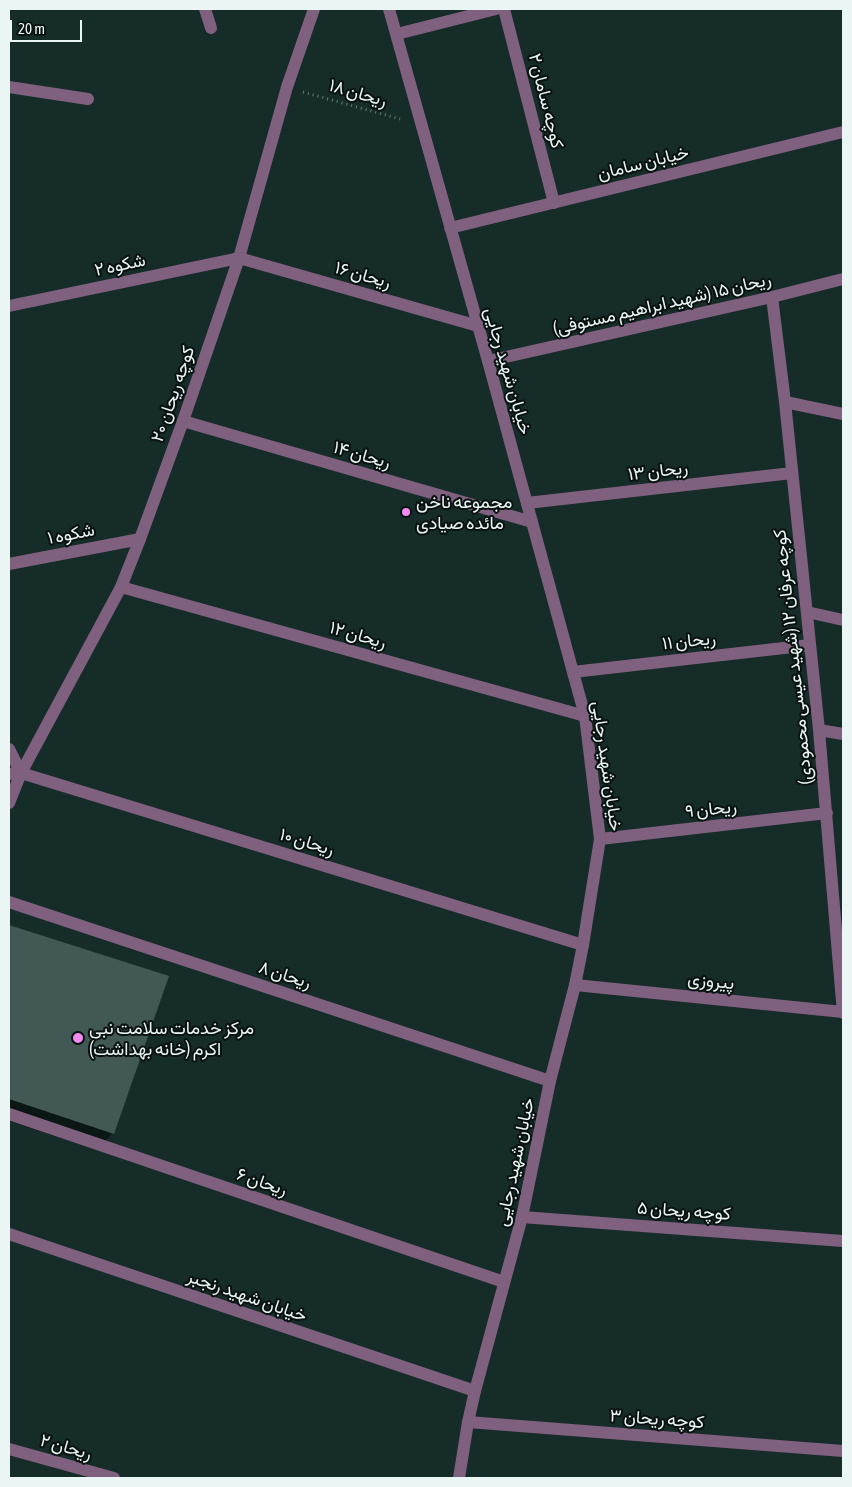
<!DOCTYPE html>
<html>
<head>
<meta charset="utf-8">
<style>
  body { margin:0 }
  #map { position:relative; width:852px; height:1487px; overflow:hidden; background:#162c28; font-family:"Asap Condensed",sans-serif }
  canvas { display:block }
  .frame { position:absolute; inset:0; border:10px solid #e9f6f3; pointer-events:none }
  .scale { position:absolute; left:10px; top:20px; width:72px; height:22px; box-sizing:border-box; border:2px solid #e9f6f3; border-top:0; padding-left:6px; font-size:15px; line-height:18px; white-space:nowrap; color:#e9f6f3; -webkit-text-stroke:4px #091210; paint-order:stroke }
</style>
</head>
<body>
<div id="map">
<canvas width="852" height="1487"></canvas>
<div class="frame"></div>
<div class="scale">20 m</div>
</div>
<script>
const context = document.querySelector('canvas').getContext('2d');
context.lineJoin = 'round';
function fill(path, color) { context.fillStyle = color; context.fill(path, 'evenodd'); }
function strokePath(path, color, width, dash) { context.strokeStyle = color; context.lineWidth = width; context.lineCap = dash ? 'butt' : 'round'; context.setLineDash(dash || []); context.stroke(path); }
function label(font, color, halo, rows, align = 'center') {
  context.font = font + ' "Asap Condensed",Vazirmatn,sans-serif'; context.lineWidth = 4; context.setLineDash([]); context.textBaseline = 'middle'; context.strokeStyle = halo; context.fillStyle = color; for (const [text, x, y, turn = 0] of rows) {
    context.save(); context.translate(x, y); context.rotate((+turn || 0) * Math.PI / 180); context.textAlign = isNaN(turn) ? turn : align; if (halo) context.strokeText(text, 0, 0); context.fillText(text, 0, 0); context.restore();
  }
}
fill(new Path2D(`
  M 9,926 L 168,977 L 113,1133 L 96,1150 L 9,1121 Z`), '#0007');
fill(new Path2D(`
  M 9,925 L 169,976 L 114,1134 L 9,1099 Z`), '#425854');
strokePath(new Path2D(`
  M 303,92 L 400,119`), '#6a7d79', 3, [1, 4]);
strokePath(new Path2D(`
  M 205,9 L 211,28
  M 504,9 L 554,203
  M 397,34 L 496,9
  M 9,87 L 88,99
  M 772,297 L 785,402 L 819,730 L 843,1013
  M 9,306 L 239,258 L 478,326
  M 488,361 L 772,297 L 843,279
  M 785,402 L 843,414
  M 183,421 L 532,522
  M 527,503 L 792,473
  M 9,564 L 140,539
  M 121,587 L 585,716
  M 807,612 L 843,620
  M 573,672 L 810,645
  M 819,730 L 843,734
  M 9,749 L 21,773
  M 9,774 L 21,773 L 583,945
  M 600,839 L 827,813
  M 9,902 L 550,1081
  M 575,985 L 843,1012
  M 9,1114 L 504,1282
  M 522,1217 L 843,1241
  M 9,1234 L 475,1391
  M 468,1422 L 843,1451
  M 9,1449 L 114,1478`), '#80607f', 12);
strokePath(new Path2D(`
  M 389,9 L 488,361 L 585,716 L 600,839 L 583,945 L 575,985 L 550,1081 L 522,1217 L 475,1391 L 468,1422 L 459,1478
  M 450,228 L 843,132
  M 9,803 L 21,773 L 121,587 L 140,539 L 183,421 L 239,258 L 287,87 L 314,9`), '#80607f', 12);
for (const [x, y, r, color] of [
  [406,512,5,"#f38af1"],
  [78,1038,6,"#f38af1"]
]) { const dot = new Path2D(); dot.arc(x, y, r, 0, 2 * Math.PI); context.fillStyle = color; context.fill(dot); strokePath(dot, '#091210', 2); }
label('18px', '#e9f6f3', '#091210', [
  ["ریحان ۱۸",358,93,16],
  ["کوچه سامان ۲",546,101,76],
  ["خیابان سامان",643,163,-14],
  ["شکوه ۲",120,265,-12],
  ["ریحان ۱۶",363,275,16],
  ["ریحان ۱۵ (شهید ابراهیم مستوفی)",662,304,-13],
  ["خیابان شهید رجایی",508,371,74],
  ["کوچه ریحان ۲۰",173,394,-71],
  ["ریحان ۱۴",362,455,16],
  ["ریحان ۱۳",658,471,-7],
  ["شکوه ۱",71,534,-11],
  ["ریحان ۱۲",358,635,16],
  ["ریحان ۱۱",689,641,-6],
  ["کوچه عرفان ۱۲ (شهید عیسی محمودی)",793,657,-96],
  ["خیابان شهید رجایی",607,766,82],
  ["ریحان ۹",711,809,-6],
  ["ریحان ۱۰",307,842,17],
  ["ریحان ۸",285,975,18],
  ["پیروزی",711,981,6],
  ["خیابان شهید رجایی",515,1162,-78],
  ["ریحان ۶",262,1182,19],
  ["کوچه ریحان ۵",684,1211,4],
  ["خیابان شهید رنجبر",247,1296,19],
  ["کوچه ریحان ۳",657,1419,4],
  ["ریحان ۲",66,1447,16]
]);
label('18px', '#e9f6f3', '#091210', [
  ["مجموعه ناخن",416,502],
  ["مائده صیادی",416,523],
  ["مرکز خدمات سلامت نبی",89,1028],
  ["اکرم (خانه بهداشت)",89,1049]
], 'left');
</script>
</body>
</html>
